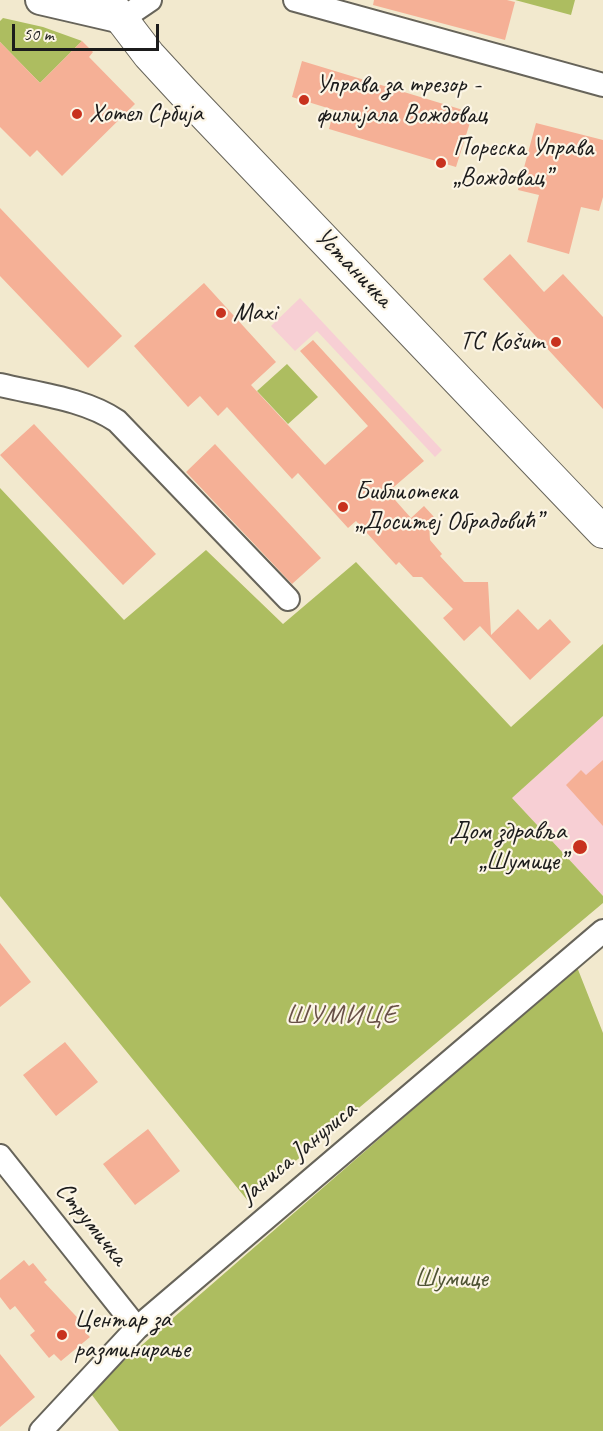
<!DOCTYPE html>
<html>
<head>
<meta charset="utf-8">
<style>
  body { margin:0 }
  #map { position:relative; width:603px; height:1431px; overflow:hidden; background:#f2e9ce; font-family:Caveat,sans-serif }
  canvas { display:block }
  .scale { position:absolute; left:12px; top:24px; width:147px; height:27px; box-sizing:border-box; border:3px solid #1c1c1c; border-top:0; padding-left:8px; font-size:18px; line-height:21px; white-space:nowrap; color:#1c1c1c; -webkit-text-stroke:4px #fcf5e5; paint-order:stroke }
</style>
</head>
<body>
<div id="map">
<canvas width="603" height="1431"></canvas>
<div class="scale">50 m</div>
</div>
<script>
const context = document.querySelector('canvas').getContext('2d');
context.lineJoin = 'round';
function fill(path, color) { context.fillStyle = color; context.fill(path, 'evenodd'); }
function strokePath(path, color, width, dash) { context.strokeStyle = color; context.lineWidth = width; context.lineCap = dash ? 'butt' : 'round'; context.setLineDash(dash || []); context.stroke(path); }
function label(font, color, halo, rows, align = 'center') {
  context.font = font + ' Caveat,sans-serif'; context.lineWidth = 4.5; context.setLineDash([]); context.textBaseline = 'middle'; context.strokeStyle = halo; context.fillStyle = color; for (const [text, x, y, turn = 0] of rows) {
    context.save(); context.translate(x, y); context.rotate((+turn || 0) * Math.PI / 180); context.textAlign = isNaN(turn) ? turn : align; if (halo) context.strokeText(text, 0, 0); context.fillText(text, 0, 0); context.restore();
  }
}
fill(new Path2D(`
  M 300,298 L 442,450 L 435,457 L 317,331 L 295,351 L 271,326 Z
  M 603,716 L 603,896 L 512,798 Z`), '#f7cfd4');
fill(new Path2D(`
  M 515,0 L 575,0 L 571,15 Z
  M 3,18 L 43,27 L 82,41 L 40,83 L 0,42 L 0,21 Z
  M 287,364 L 318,397 L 288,424 L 257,391 Z
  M 0,488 L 124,620 L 206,550 L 283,624 L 356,562 L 511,727 L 603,644 L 603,716 L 512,798 L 603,896 L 603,903 L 248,1201 L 0,896 Z
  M 577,967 L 603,1033 L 603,1431 L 119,1431 L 89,1391 Z`), '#adbd60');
fill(new Path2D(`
  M 374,0 L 507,0 L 515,2 L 505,40 L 373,5 Z
  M 82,41 L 93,52 L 89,57 L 135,104 L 62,176 L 37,150 L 30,157 L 0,127 L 0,42 L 40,83 Z
  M 302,61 L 473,113 L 456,167 L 329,129 L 334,110 L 292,97 Z
  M 536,123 L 603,140 L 603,197 L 599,211 L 581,207 L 569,254 L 527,242 L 539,195 L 518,190 Z
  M 0,208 L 122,336 L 88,368 L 0,276 Z
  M 510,254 L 544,292 L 563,274 L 603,317 L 603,409 L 483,279 Z
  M 204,283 L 276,362 L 251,385 L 325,465 L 368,426 L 300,351 L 313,340 L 424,461 L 388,492 L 411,518 L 424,506 L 435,518 L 429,524 L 430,540 L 442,554 L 440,556 L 464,582 L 488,582 L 491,635 L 518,609 L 538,630 L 550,619 L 571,642 L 530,680 L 480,626 L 464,641 L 443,618 L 453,609 L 422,577 L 413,577 L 399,562 L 396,565 L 356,521 L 348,528 L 298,473 L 292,479 L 227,407 L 218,416 L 200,396 L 188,407 L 134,346 Z
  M 34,424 L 156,554 L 123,585 L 0,455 Z
  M 215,444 L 321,558 L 292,584 L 186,472 Z
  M 603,760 L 603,826 L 566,785 L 581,770 L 586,775 Z
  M 0,943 L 31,982 L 0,1007 Z
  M 65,1042 L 98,1082 L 56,1116 L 23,1075 Z
  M 148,1129 L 180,1171 L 135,1205 L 103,1164 Z
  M 24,1260 L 29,1266 L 33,1263 L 47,1280 L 44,1282 L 88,1329 L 85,1332 L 90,1337 L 61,1361 L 54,1354 L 49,1358 L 30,1335 L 35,1331 L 15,1306 L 10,1310 L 0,1297 L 0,1280 Z
  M 0,1354 L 35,1397 L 0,1427 Z`), '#f5b096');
const minor = new Path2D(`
  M 295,0 L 603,85
  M 122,19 L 150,0
  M 0,385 C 38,394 85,399 117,421 L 288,599
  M 0,1156 L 137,1328
  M 41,1431 L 137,1328 L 603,931`);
const tertiary = new Path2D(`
  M 40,0 L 122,19`);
const secondary = new Path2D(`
  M 107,0 L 149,55 L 184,93 L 603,532`);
strokePath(minor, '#67645a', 26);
strokePath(tertiary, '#67645a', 32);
strokePath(secondary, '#67645a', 34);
strokePath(minor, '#fff', 22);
strokePath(tertiary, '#fff', 28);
strokePath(secondary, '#fff', 32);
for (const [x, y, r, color] of [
  [304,100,6,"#c8321e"],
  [77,114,6,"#c8321e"],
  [441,163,6,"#c8321e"],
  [221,313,6,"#c8321e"],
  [556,342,6,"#c8321e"],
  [343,507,6,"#c8321e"],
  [580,847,8,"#c8321e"],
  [62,1335,6,"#c8321e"]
]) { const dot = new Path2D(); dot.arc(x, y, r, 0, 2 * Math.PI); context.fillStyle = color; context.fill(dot); strokePath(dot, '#fcf5e5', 2); }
label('26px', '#1c1c1c', '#fcf5e5', [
  ["Управа за трезор -",316,85],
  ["филијала Вождовац",316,115],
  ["Хотел Србија",89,114],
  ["Пореска Управа",453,148],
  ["„Вождовац”",453,178],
  ["Maxi",233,313],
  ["TC Košum",544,342,"right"],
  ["Библиотека",355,492],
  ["„Доситеј Обрадовић”",355,522],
  ["Дом здравља",566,832,"right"],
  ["„Шумице”",566,862,"right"],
  ["Центар за",74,1320],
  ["разминирање",74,1350]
], 'left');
label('26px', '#1c1c1c', '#fcf5e5', [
  ["Устаничка",353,268,46],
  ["Јаниса Јанулиса",298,1153,-40],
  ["Струмичка",91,1224,51]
]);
label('26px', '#4f5434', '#fcf5e5', [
  ["Шумице",451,1279]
]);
context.letterSpacing = '1.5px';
label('27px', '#685047', '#fcf5e5', [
  ["ШУМИЦЕ",342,1016]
]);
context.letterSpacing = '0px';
</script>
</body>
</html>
